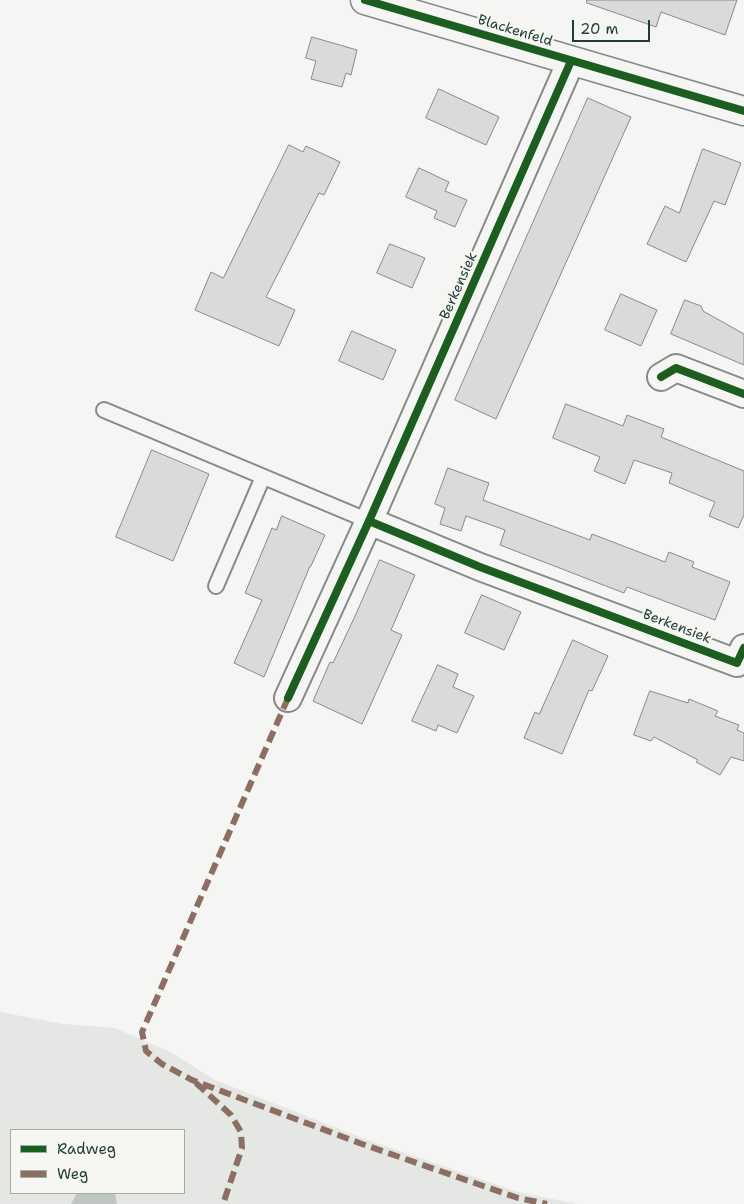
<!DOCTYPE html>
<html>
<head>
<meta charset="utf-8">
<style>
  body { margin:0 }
  #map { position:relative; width:744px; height:1204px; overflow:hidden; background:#f5f5f3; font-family:"Shantell Sans",sans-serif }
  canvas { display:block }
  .legend { position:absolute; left:10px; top:1129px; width:175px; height:65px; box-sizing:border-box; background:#f6f6f2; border:1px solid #a0aca6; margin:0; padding:6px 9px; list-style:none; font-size:15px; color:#1f3d34 }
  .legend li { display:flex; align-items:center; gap:10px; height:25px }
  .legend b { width:25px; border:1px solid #a0aca6 }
  .scale { position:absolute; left:572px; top:20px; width:78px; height:22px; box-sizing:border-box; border:2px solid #1f3d34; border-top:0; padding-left:6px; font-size:15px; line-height:18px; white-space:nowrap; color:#1f3d34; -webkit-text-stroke:4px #f6f6f2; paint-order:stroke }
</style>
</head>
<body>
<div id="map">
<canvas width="744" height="1204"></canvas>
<ul class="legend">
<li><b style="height:6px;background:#1b5e20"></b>Radweg</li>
<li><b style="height:6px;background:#8d6e63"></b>Weg</li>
</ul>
<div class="scale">20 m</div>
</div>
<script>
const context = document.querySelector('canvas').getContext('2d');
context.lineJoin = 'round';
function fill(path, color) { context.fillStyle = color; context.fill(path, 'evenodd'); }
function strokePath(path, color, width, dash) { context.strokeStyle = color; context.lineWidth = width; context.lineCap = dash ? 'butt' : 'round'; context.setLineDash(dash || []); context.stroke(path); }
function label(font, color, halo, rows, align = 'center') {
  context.font = font + ' "Shantell Sans",sans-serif'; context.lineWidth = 4.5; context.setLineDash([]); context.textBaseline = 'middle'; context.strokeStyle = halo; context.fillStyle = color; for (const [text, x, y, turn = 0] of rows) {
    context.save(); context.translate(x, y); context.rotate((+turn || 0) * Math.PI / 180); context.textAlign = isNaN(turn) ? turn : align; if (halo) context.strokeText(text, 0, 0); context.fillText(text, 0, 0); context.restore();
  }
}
fill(new Path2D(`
  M 0,1012 L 63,1024 L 115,1028 L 172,1053 L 215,1080 L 362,1138 L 518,1192 L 577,1204 L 0,1204 ZM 11,1130 L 184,1130 L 184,1193 L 11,1193 Z`), '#e4e7e3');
fill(new Path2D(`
  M 77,1193 L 115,1193 L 117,1204 L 71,1204 Z`), '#c0c7c3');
const building = new Path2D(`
  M 587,0 L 737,0 L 725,35 L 661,12 L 656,27 L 587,3 Z
  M 312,37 L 357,50 L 351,75 L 346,73 L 342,87 L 311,79 L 316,61 L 306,58 Z
  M 439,89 L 499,117 L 486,145 L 426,118 Z
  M 588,98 L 631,117 L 496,419 L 455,400 Z
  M 289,145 L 303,152 L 306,146 L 340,162 L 324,195 L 319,193 L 266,297 L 295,310 L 279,346 L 195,310 L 211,272 L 223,278 Z
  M 703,149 L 741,163 L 725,205 L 714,201 L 686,262 L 647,244 L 665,206 L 679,213 Z
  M 419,168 L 449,182 L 445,191 L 467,200 L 455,227 L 434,218 L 437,211 L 406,197 Z
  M 390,244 L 425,258 L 412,288 L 377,273 Z
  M 621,294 L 657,310 L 641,346 L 605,330 Z
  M 685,300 L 701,306 L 703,311 L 744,334 L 744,365 L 671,334 Z
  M 352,331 L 396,350 L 383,380 L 339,361 Z
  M 566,404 L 623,426 L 627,415 L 664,429 L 661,437 L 744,471 L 744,515 L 738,528 L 709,516 L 715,502 L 669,483 L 672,473 L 634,460 L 625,484 L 594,471 L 600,457 L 553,438 Z
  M 152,450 L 209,474 L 173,561 L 116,537 Z
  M 448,468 L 489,483 L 483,500 L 590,540 L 592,534 L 665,562 L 669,552 L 694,562 L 692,567 L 730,582 L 715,620 L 627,587 L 624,593 L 500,545 L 505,530 L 466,516 L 461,531 L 440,524 L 445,508 L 435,504 Z
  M 282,516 L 325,535 L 311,566 L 310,566 L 264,677 L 234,663 L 262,600 L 245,593 L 272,528 L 276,530 Z
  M 380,560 L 415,575 L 391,630 L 402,635 L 362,724 L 313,701 L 330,662 L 333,663 L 356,614 Z
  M 482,595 L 521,612 L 504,650 L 465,633 Z
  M 573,640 L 608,656 L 592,691 L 589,690 L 562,754 L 524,738 L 535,712 L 539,714 Z
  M 438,665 L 458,674 L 453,687 L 474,696 L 457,733 L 438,725 L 436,731 L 412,721 Z
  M 650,691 L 688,703 L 689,699 L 718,711 L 715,716 L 739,725 L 737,730 L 744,733 L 744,761 L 731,757 L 720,775 L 696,762 L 698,760 L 654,737 L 651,741 L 634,735 Z`);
fill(building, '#dadbd9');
strokePath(building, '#858a88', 1);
const service = new Path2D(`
  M 104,410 L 369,521
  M 216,586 L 263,477`);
const minor = new Path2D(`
  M 661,377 L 676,368 L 744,394
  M 369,521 L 480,567 L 737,663 L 744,648
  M 288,698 L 369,521 L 571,61`);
const tertiary = new Path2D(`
  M 365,0 L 744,111`);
strokePath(service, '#858a88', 18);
strokePath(minor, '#858a88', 30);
strokePath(tertiary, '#858a88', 31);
strokePath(service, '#f5f5f3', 14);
strokePath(minor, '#f5f5f3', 26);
strokePath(tertiary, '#f5f5f3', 28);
strokePath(new Path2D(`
  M 288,698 L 142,1032 L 146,1051 L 162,1064 L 192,1080 L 362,1144 L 518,1198 L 547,1204
  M 196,1083 L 231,1115 L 241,1132 L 242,1148 L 223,1204`), '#8d6e63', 6, [12, 6]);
strokePath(new Path2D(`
  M 365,0 L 744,111
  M 661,377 L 676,368 L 744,394
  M 369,521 L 480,567 L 737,663 L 744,648
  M 288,698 L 369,521 L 571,61`), '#1b5e20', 8);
label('14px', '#1f3d34', '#f6f6f2', [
  ["Blackenfeld",515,31,17],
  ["Berkensiek",459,286,-66],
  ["Berkensiek",677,627,21]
]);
</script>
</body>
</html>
